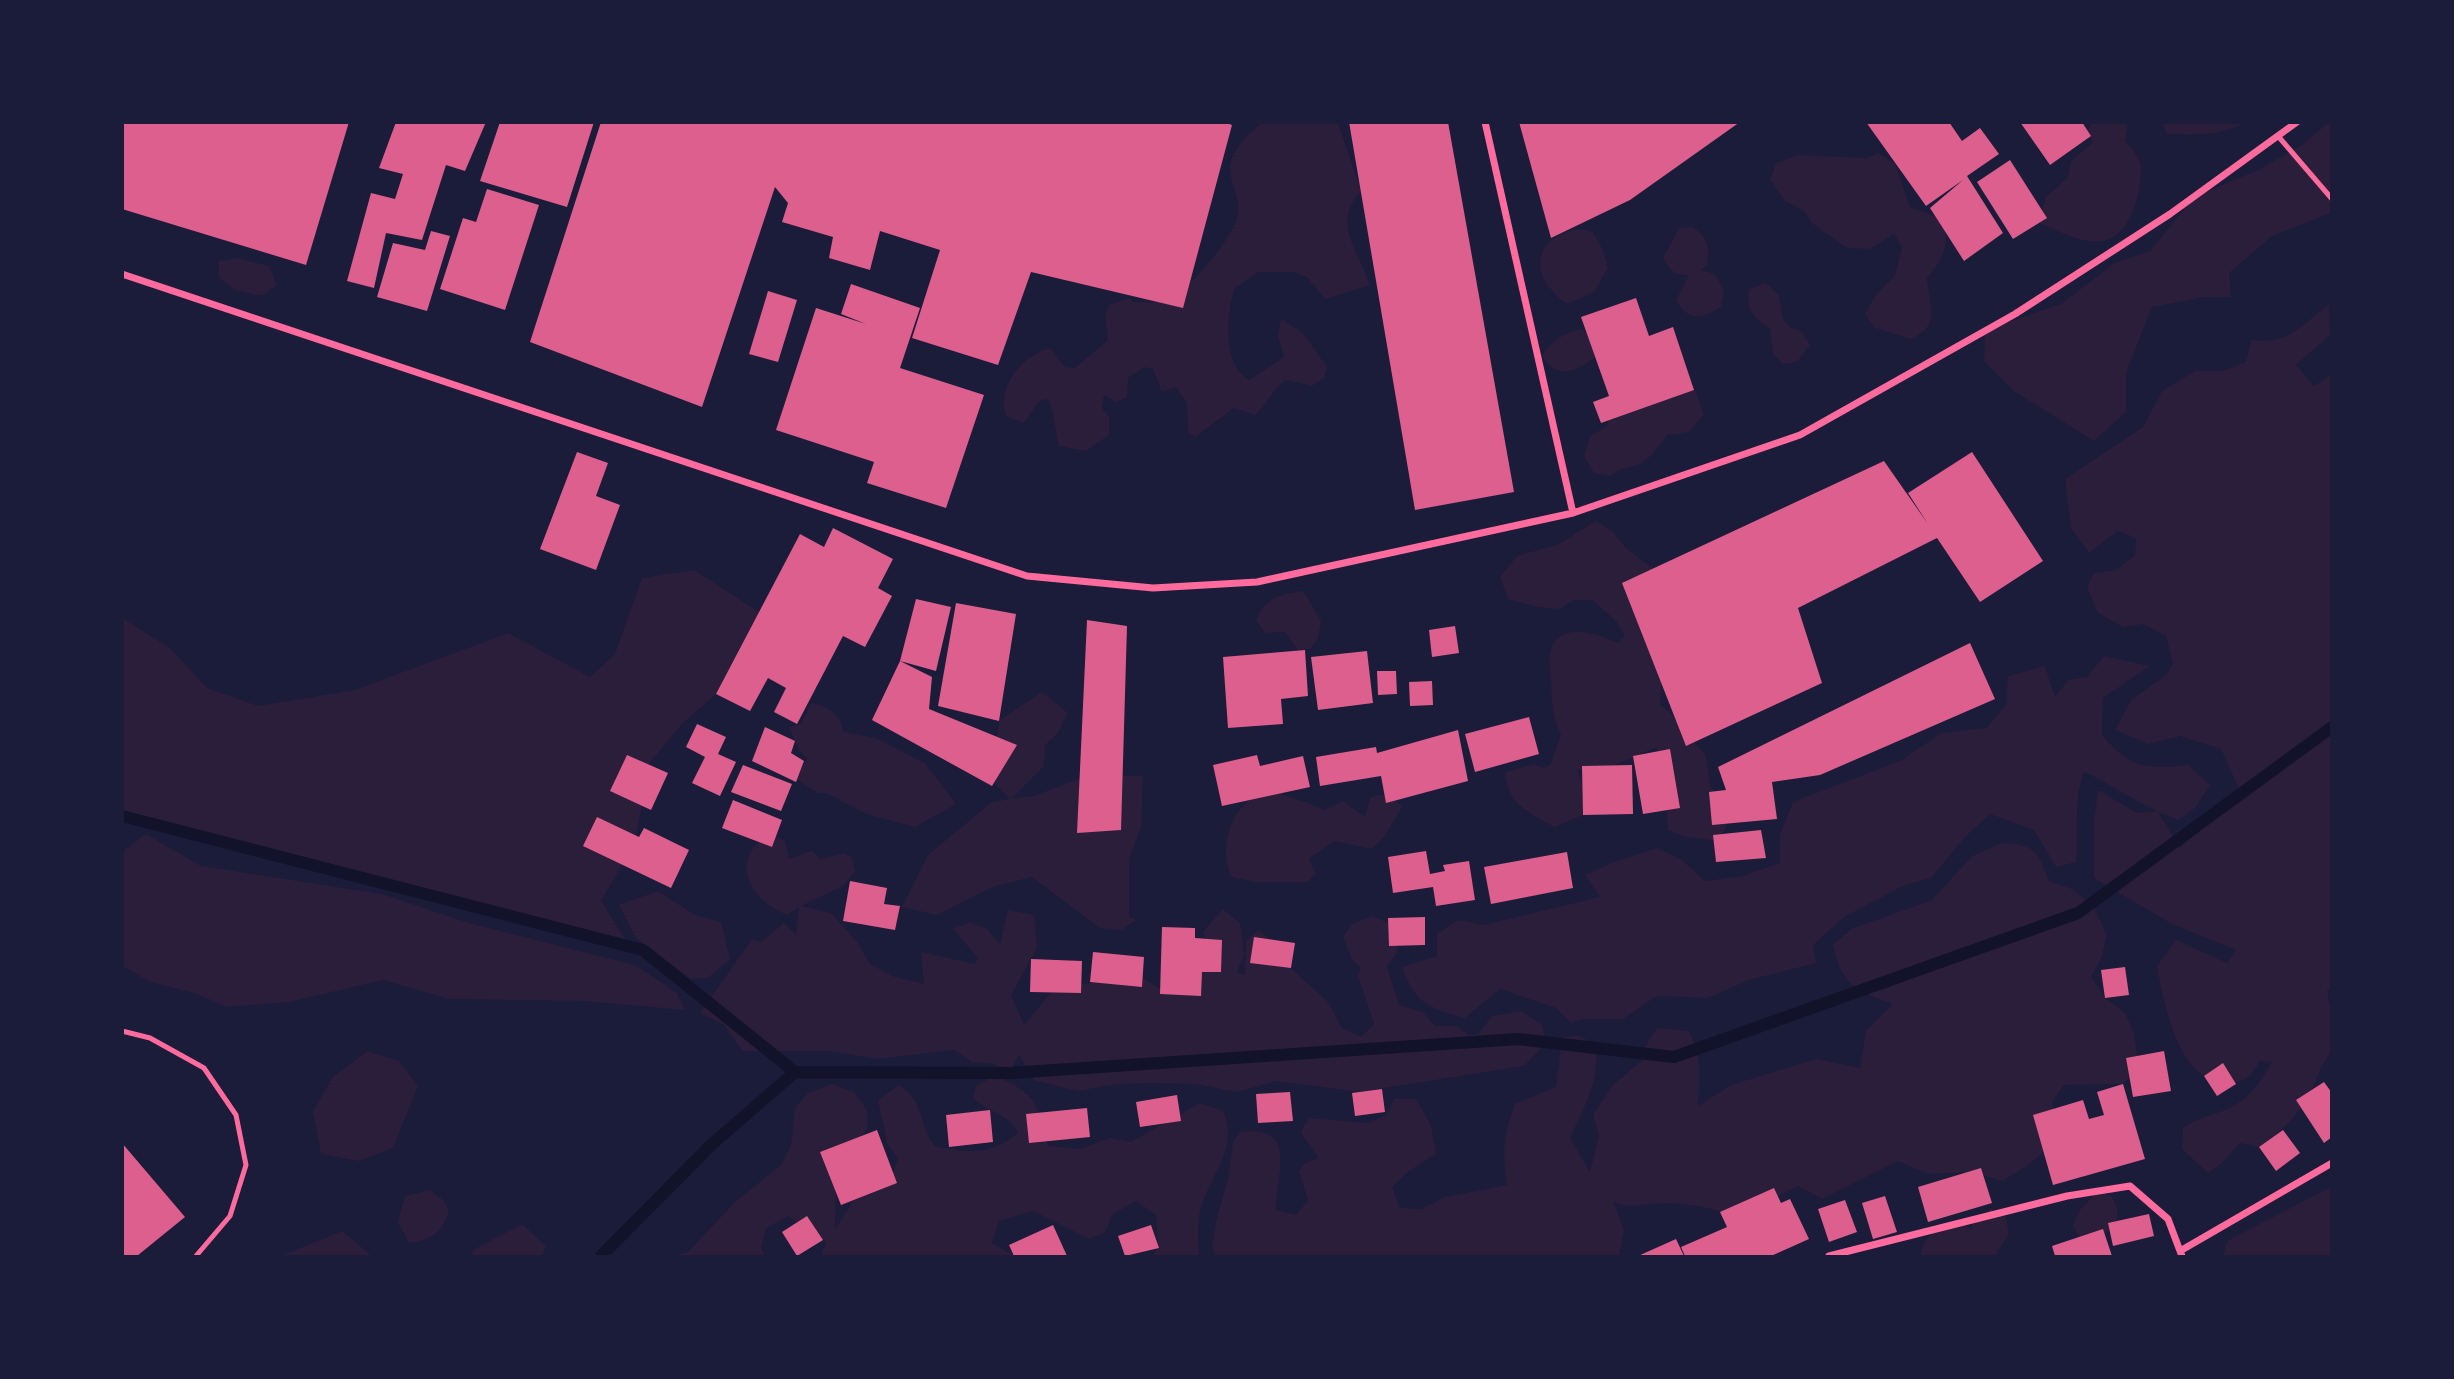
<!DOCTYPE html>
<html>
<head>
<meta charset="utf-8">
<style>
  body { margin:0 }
  #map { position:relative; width:2454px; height:1379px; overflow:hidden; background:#1b1b3a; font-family:Karla,sans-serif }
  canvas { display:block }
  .frame { position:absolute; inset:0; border:124px solid #1b1b3a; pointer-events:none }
</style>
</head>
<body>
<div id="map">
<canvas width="2454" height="1379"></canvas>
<div class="frame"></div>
</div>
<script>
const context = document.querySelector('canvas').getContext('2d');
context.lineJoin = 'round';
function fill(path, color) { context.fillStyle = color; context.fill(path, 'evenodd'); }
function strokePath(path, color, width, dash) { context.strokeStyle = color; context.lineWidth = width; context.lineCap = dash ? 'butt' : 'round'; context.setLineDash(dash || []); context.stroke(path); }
fill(new Path2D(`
  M 1262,123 L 1338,123 L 1361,191 C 1331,224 1359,250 1370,285 L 1325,299 L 1307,277 L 1294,272 L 1258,272 L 1235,288 C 1226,313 1222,365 1249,380 L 1284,357 L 1278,336 L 1281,319 L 1303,333 L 1327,367 L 1324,378 L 1312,386 L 1286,380 C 1272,388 1268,405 1255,415 L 1234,408 L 1195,437 L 1188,432 L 1187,403 L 1176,387 L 1162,392 L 1153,369 L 1144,367 L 1128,378 L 1127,397 L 1116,402 L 1104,395 L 1102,408 L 1109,417 L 1109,435 L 1086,451 L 1059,446 C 1054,430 1056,412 1047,399 L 1039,401 L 1024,423 L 1006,416 C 996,387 1022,355 1050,348 L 1065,367 L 1075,368 L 1108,340 L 1105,315 L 1109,305 L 1129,298 L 1133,302 C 1145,302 1159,304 1170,299 C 1190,289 1237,234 1238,212 C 1239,198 1231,184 1230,170 C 1229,151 1249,133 1262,123 Z
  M 2091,123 L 2128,123 L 2125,141 C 2132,149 2141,158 2141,169 C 2141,193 2131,237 2102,241 C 2081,244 2059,231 2039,223 L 2045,198 L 2068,177 L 2071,161 L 2092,143 L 2088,131 Z
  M 2162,123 L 2245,123 C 2219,136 2195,135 2167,134 Z
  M 2328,123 L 2331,123 L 2331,213 L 2272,236 L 2229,273 L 2231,297 L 2206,297 L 2152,307 L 2126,373 L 2126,412 L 2094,441 L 2014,391 L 1984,361 L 1985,330 L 2061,304 L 2115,263 L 2150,251 L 2194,197 L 2258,170 L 2302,145 Z
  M 1878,153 L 1895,163 L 1910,207 L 1942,219 C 1952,241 1942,262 1927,278 C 1929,307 1942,325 1911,339 L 1875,328 L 1865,314 L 1875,296 L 1895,275 L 1902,247 L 1894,234 L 1870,249 L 1847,248 L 1813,224 L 1804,211 L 1785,201 L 1770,180 L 1776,163 L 1798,155 L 1867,158 Z
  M 1692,227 C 1708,236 1710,248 1707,265 L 1701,270 L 1715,274 L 1724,291 L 1721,307 C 1702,319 1688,322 1676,300 L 1689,275 C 1675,276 1669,270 1663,258 L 1679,228 Z
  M 1580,229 L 1593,232 L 1603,250 L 1608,268 L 1594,292 L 1567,304 C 1529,277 1530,237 1580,229 Z
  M 237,258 L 269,266 L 277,285 L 262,296 L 235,290 L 219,278 L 219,261 Z
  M 1766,283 L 1779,295 L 1783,319 L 1790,327 L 1801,331 L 1810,345 L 1797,362 L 1783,364 L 1773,354 L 1770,328 C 1754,319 1745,308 1749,289 Z
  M 2329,305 L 2330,335 L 2296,365 L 2314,386 L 2331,375 L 2331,990 L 2327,990 L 2331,1011 L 2331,1052 C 2318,1069 2320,1074 2311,1091 C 2299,1115 2281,1132 2259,1147 L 2240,1143 L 2222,1163 L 2208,1173 L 2182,1149 L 2183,1128 C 2199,1116 2218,1115 2235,1105 C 2251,1097 2263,1077 2272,1062 L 2260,1061 C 2251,1076 2244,1085 2226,1081 C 2219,1080 2210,1079 2204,1076 C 2175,1059 2162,996 2157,966 L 2176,940 L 2227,963 L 2236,950 L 2172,924 L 2094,878 L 2094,821 L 2098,790 L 2137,813 L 2157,811 C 2131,800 2110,783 2084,772 C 2073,801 2079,831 2076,862 L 2056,867 L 2034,830 L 1990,814 L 1966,836 L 1931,878 L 1905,885 L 1844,917 L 1813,945 L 1816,963 L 1749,980 L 1708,998 L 1657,996 L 1623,1019 L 1583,1019 L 1571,1023 L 1556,1008 L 1500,989 L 1465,1018 C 1429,1008 1415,1004 1402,967 L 1437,956 L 1437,934 L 1458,920 L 1483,925 L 1600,897 L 1585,875 L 1614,862 L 1657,848 L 1682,860 L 1705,881 L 1742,876 L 1780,863 L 1780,834 L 1793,802 L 1902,760 L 1941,733 L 1986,728 L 2006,705 L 2008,676 L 2045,666 L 2055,697 L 2068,680 L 2087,677 L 2104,656 L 2150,666 L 2103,698 L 2102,735 C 2131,768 2145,770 2188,765 L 2210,785 L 2195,808 L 2178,820 L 2158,812 L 2180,848 L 2241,793 L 2221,749 L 2180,736 L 2148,744 L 2115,730 L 2131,700 L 2166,675 L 2173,664 L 2166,636 L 2144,624 L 2123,627 L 2098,613 L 2087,587 L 2094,573 L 2116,570 L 2135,555 L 2136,538 L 2118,531 L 2089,553 L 2071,528 L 2065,479 L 2143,427 L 2162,391 L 2195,371 L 2223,371 L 2246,362 L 2251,340 C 2291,345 2299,325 2329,305 Z
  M 1581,329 L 1594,340 L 1595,357 C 1577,372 1555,381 1542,355 C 1552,340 1564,333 1581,329 Z
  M 1678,375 L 1693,385 L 1704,414 L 1689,432 L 1667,435 C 1661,445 1648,461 1637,465 C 1625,469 1622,467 1610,476 L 1594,473 L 1584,456 L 1590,436 L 1607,426 L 1611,407 Z
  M 1596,521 L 1613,532 L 1626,548 L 1668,580 L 1660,705 C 1680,718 1689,739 1706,755 L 1710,787 L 1720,796 L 1730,817 L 1720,841 L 1686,837 L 1668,830 L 1665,767 L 1657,747 L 1615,765 L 1577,770 L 1582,783 L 1583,815 L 1554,827 C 1528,812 1508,805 1505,772 L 1534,764 L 1543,768 L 1550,765 L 1561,735 C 1552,717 1552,701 1551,682 C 1550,670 1547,655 1553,644 C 1566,622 1601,635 1618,643 L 1625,636 L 1616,621 L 1592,600 L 1574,600 L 1560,609 L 1538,607 L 1508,599 L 1500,577 L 1517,556 L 1559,544 Z
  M 694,570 L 759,612 L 716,694 L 682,724 L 642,772 L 642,804 L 635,843 L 601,901 L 630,947 L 123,816 L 122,618 L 170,648 L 207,688 L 258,706 L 355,690 L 508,633 L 590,677 L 615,654 L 642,578 Z
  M 1303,591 L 1321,621 L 1318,638 L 1310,649 L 1298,650 L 1285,632 L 1265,633 L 1256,620 C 1265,597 1282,594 1303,591 Z
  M 1042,692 L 1068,713 L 1057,734 L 1045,745 L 1044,766 L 1012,798 L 1034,796 L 1088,775 L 1143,776 L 1141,827 L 1129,859 L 1129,917 L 1136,920 L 1121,930 L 1100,928 L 1032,877 L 992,887 L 937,915 L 902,907 L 928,855 L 992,802 L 1010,799 L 994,782 L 999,721 Z
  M 811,703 C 830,707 839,713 844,732 L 876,738 L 925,763 L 956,804 L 915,827 L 869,815 L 826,793 L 818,793 L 796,779 L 807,759 L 798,748 L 789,727 L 801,724 Z
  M 1274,790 C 1291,800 1308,801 1324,810 L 1343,801 L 1365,817 L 1370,798 C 1386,792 1392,794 1402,807 L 1384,837 L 1372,849 L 1334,841 L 1309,859 L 1316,873 L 1308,882 L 1255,882 L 1232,877 C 1219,852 1228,813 1253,798 C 1259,794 1268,792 1274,790 Z
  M 146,834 L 201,866 L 382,894 L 469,923 L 635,965 L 677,993 L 685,1010 L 584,1001 L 449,999 L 383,980 L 289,1002 L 227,1007 L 197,994 L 151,982 L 122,966 L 123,851 Z
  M 771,834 L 785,841 L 789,859 L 812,851 L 821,859 L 844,853 L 852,858 L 855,871 L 843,886 L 801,906 L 831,913 L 858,943 L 870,964 L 892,976 L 924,984 L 921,952 L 975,964 L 978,958 L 953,929 L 970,922 L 987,929 L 1000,944 L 1008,910 L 1034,915 L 1037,948 L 1011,995 L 1024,1025 L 1057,986 L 1143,978 L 1167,994 L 1211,959 L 1203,932 L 1223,909 L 1240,923 L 1244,955 L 1237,972 L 1245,975 L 1246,941 L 1258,930 L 1271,940 L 1282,960 L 1328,1002 L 1342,1028 L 1361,1037 L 1374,1024 L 1358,976 L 1361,968 L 1352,959 L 1343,937 L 1352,924 L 1372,916 L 1398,927 L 1397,953 L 1387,966 L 1399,1005 L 1423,1012 L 1435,1026 L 1457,1026 L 1469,1035 L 1478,1034 L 1492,1016 L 1521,1011 L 1543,1025 L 1545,1044 L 1524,1066 L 1359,1092 L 1277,1081 L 1237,1092 L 1195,1084 L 1153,1083 L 1117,1084 L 1078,1091 L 1034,1080 L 1019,1055 L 1010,1073 L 994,1064 L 972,1062 L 954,1050 L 877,1059 L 829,1051 L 742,1051 L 724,1025 L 700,1013 L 752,939 L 761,942 L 784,923 L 796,935 L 799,907 L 787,915 C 749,900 727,857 771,834 Z
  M 2002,843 C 2036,845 2037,850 2049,881 L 2072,889 L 2092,904 L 2107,935 L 2101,959 L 2091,977 L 2105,998 L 2125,1013 L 2134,1033 L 2139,1067 L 2123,1084 L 2064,1085 L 2052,1102 C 2064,1147 2036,1160 2003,1181 L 1970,1172 L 1927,1174 L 1898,1161 L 1822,1199 L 1798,1186 L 1739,1216 C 1710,1208 1682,1201 1651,1204 C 1637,1205 1626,1209 1613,1201 L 1624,1230 L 1619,1256 L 1216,1256 L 1212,1247 L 1217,1217 L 1229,1175 L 1233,1141 L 1241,1132 C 1299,1124 1276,1174 1276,1210 L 1296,1215 L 1308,1200 L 1299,1171 L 1305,1163 L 1319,1158 L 1300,1132 L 1309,1118 L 1369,1123 L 1386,1115 L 1394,1099 L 1416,1099 L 1431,1125 L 1436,1154 L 1409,1171 L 1392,1187 L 1400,1208 L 1422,1209 L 1445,1197 L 1507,1185 C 1502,1149 1503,1138 1515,1104 L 1556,1087 L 1562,1038 L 1576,1035 L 1594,1043 C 1603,1077 1584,1107 1570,1138 L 1590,1172 L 1599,1136 L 1593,1115 L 1613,1085 L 1644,1059 L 1644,1048 L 1657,1028 L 1689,1031 C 1703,1062 1700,1074 1698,1106 L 1731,1085 L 1816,1059 L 1860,1068 L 1866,1031 L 1893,1004 C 1857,991 1841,986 1833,945 L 1851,929 L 1932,900 L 1972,856 Z
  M 658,891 L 695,915 L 721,922 L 730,959 L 708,978 L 691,979 L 636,938 L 619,905 Z
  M 367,1051 L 399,1061 L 418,1086 L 393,1148 L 359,1161 L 321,1154 L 313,1112 L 332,1078 Z
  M 994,1076 C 1010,1081 1031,1092 1037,1109 C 1043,1126 1036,1126 1049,1146 L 1080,1149 L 1110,1138 L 1131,1142 L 1200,1103 L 1223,1111 C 1241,1151 1205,1179 1199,1218 C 1197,1230 1199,1244 1199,1256 L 1152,1256 L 1158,1248 L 1156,1215 L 1136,1201 L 1113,1214 L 1105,1232 L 1089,1239 L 1033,1211 L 999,1221 L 992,1243 L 1015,1256 L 821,1256 L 826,1242 L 788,1216 L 766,1228 L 761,1248 L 765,1256 L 671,1256 L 688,1252 L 736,1201 L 781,1165 L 791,1145 L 795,1108 L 808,1093 L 832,1084 L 854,1092 L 867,1110 L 868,1127 L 836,1182 L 835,1230 L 853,1201 L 888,1186 L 898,1159 L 887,1143 L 878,1100 L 899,1085 C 926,1102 917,1123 935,1146 C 968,1153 989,1156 1018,1133 C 1007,1112 990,1114 973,1098 L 976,1086 Z
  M 2331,1187 L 2331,1256 L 2223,1256 L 2227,1241 Z
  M 430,1190 L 444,1201 L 449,1211 C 442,1233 432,1240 409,1243 L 398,1222 L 405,1196 Z
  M 2095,1194 L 2111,1195 C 2126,1218 2113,1234 2089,1241 L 2078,1235 L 2073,1225 L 2080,1210 Z
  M 1991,1208 L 2006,1218 L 2009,1234 L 1995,1256 L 1921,1256 C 1923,1232 1940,1229 1960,1222 L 1971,1229 L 1973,1223 Z
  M 522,1224 L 546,1246 L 542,1256 L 472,1256 L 473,1250 Z
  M 342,1231 L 372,1256 L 281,1256 Z`), '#2a1e3b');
strokePath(new Path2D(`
  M 122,816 L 643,950 L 795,1072
  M 601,1256 L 711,1145 L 795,1072 L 1010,1073 L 1518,1039 L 1674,1057 L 2078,913 L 2332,727`), '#12122b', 12);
fill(new Path2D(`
  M 122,122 L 349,122 L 306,265 L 122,209 Z
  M 396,122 L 486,122 L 465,171 L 446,165 L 422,240 L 386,233 L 374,288 L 347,281 L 371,193 L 395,199 L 403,174 L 379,168 Z
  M 500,122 L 594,122 L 567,207 L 480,181 Z
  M 601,122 L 1224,122 L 1232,125 L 1183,308 L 1031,272 L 998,365 L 912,338 L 940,250 L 880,231 L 870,270 L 829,258 L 833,237 L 782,222 L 788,203 L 775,187 L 702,407 L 530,342 Z
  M 1349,122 L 1448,122 L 1514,492 L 1415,510 Z
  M 1519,122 L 1740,122 L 1630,200 L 1551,238 Z
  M 1866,122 L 1949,122 L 1962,141 L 1980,128 L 1999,154 L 1967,176 L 2003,233 L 1964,261 L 1930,208 L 1963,180 L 1926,206 Z
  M 2020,122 L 2082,122 L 2091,136 L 2050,165 Z
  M 2010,160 L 2047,218 L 2013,239 L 1977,182 Z
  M 487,189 L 539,205 L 505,310 L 440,289 L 463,218 L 476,222 Z
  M 431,231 L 450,236 L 427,311 L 377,297 L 393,243 L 425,250 Z
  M 851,284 L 920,308 L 900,368 L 984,395 L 946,508 L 867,483 L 874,462 L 776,430 L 816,308 L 866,324 L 841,314 Z
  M 768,291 L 797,300 L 778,362 L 749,354 Z
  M 1636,298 L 1649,336 L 1673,327 L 1694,390 L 1601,423 L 1593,402 L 1609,396 L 1581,317 Z
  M 577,452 L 608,463 L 596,496 L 620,505 L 596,570 L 540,549 Z
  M 1972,452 L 2043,561 L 1980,602 L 1937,538 L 1798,608 L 1822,683 L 1686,746 L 1622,583 L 1884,461 L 1928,524 L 1908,493 Z
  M 833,528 L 893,559 L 878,588 L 892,596 L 865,647 L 843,636 L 797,724 L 774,712 L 786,688 L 768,678 L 750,711 L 716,694 L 800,534 L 824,547 Z
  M 916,599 L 951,607 L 936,671 L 900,661 L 932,677 L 929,709 L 1017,745 L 992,786 L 872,720 L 900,661 Z
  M 956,603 L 1016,614 L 999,721 L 938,706 Z
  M 1087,620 L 1127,626 L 1121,830 L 1077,833 Z
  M 1455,626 L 1459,653 L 1432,657 L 1429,630 Z
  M 1970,643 L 1995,699 L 1820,775 L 1772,782 L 1777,819 L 1712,825 L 1709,792 L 1726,790 L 1718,767 Z
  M 1305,650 L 1308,696 L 1281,699 L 1283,724 L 1228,728 L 1223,657 Z
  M 1367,651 L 1373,703 L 1318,710 L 1311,657 Z
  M 1377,671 L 1396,671 L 1397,694 L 1378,695 Z
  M 1432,681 L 1433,705 L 1410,706 L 1409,682 Z
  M 1529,717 L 1539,754 L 1475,772 L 1465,734 Z
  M 697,724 L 726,737 L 718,754 L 736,762 L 720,796 L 692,783 L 705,757 L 686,747 Z
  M 765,727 L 795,741 L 791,753 L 804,761 L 796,782 L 752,761 Z
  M 1458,730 L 1468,781 L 1386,803 L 1381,776 L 1320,786 L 1316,757 L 1376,747 L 1377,753 Z
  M 1670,749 L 1680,808 L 1643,814 L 1633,756 Z
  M 627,755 L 668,773 L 651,810 L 610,791 Z
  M 1257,755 L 1260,766 L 1303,756 L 1310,787 L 1222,806 L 1213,765 Z
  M 743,765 L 792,784 L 781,811 L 731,792 Z
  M 1632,765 L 1633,814 L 1583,815 L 1582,766 Z
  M 733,800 L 782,820 L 772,847 L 722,828 Z
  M 597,817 L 639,837 L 644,828 L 689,850 L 671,888 L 583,846 Z
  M 1761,830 L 1766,858 L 1716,862 L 1713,835 Z
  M 1426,851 L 1430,874 L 1445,871 L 1443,865 L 1469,861 L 1475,900 L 1436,906 L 1433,887 L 1393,893 L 1388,857 Z
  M 1567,852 L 1573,888 L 1491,904 L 1484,867 Z
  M 850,881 L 887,888 L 884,904 L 900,906 L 895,930 L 843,921 Z
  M 1425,917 L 1425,945 L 1389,946 L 1388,918 Z
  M 1162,927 L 1195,928 L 1195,938 L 1222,940 L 1221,972 L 1202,972 L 1201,996 L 1160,994 Z
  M 1254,937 L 1295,943 L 1291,968 L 1250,963 Z
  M 1093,952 L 1144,957 L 1142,987 L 1090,982 Z
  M 1031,959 L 1082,961 L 1081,993 L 1030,992 Z
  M 2125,967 L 2129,995 L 2105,998 L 2101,970 Z
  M 2164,1051 L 2171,1091 L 2133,1097 L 2126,1058 Z
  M 2223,1063 L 2236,1084 L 2217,1096 L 2204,1076 Z
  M 2324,1082 L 2332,1093 L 2332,1137 L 2324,1143 L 2296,1100 Z
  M 2123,1084 L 2145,1159 L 2053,1185 L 2033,1115 L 2083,1100 L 2089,1119 L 2104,1115 L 2097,1092 Z
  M 1382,1089 L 1385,1112 L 1355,1116 L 1352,1093 Z
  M 1290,1092 L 1293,1121 L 1258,1123 L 1256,1094 Z
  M 1177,1095 L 1181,1121 L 1140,1127 L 1136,1102 Z
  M 1087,1108 L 1090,1137 L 1029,1143 L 1026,1114 Z
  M 990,1110 L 993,1142 L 949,1147 L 946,1115 Z
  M 877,1130 L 897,1183 L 841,1205 L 820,1152 Z
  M 2283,1130 L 2300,1153 L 2276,1171 L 2259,1147 Z
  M 122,1143 L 185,1217 L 137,1256 L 122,1256 Z
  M 1981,1168 L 1992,1203 L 1928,1222 L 1918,1187 Z
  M 1774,1188 L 1781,1203 L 1790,1199 L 1809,1239 L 1771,1256 L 1685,1256 L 1681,1247 L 1727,1227 L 1720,1212 Z
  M 1885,1196 L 1897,1232 L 1873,1239 L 1862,1203 Z
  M 1845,1200 L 1857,1232 L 1829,1242 L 1818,1209 Z
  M 2149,1214 L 2154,1236 L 2113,1246 L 2108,1223 Z
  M 807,1216 L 823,1240 L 797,1256 L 782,1232 Z
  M 1053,1225 L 1067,1256 L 1014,1256 L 1009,1245 Z
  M 1151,1225 L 1159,1248 L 1125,1256 L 1118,1236 Z
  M 2103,1229 L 2112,1256 L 2055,1256 L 2052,1246 Z
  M 1676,1239 L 1684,1256 L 1638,1256 Z`), '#dd5f8e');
strokePath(new Path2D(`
  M 2278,136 L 2332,199
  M 122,1031 L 150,1038 L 204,1068 L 236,1115 L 246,1165 L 230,1216 L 196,1256`), '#ff6b9d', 5);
strokePath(new Path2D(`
  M 1485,122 L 1573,513
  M 122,274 L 1027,576 L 1153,588 L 1257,582 L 1573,513 L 1800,435 L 2015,314 L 2170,214 L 2297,122
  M 1829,1256 L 2067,1196 L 2130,1186 L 2168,1219 L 2180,1251
  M 2182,1256 L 2180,1251 L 2332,1163`), '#ff6b9d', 7);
</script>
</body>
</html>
